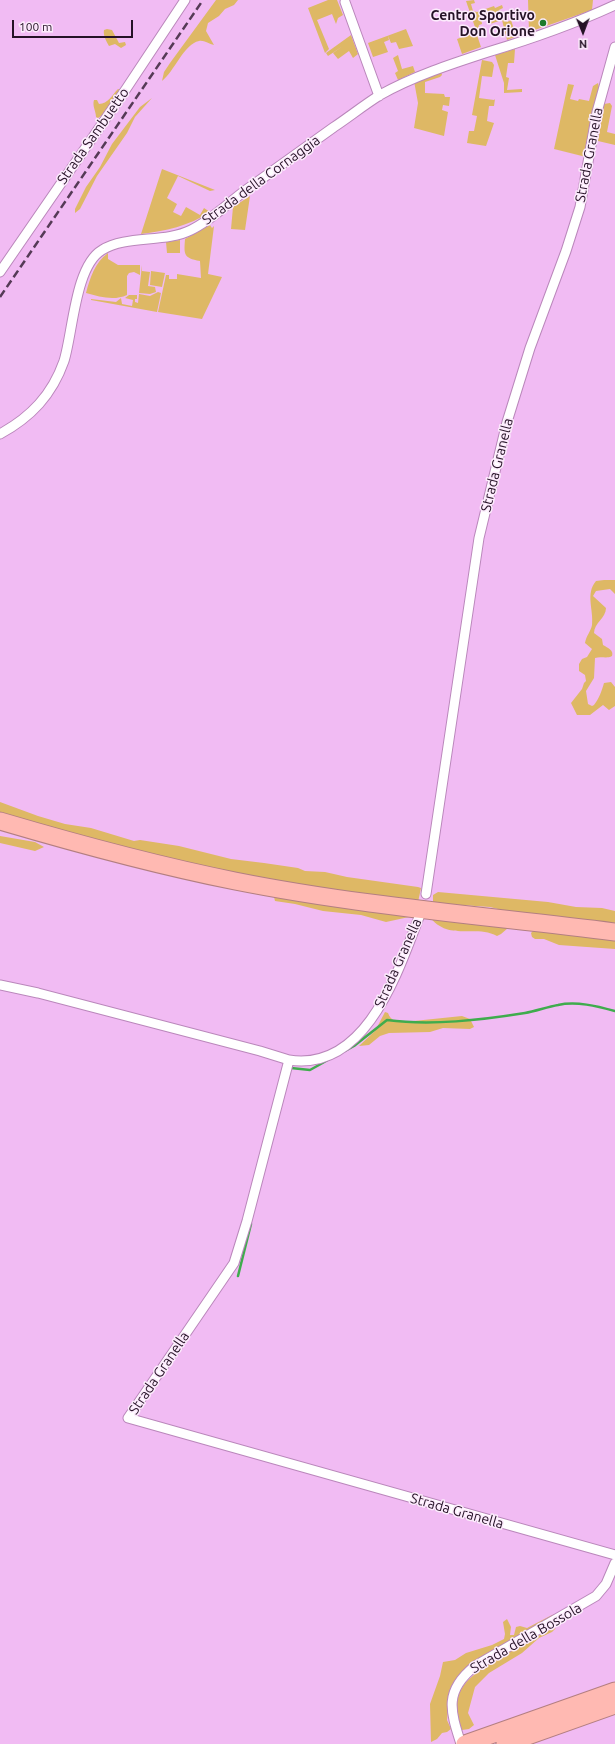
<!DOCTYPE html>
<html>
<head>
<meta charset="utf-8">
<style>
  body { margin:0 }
  #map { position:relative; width:615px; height:1744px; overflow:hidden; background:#f1bbf3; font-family:Ubuntu,sans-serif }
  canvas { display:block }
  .north { position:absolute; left:563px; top:12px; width:40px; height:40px; -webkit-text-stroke:3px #fcebfc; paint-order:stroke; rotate:179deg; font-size:11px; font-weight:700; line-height:16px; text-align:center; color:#251226 }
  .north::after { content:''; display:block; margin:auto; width:14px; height:18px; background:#251226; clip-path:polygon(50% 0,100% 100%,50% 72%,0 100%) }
  .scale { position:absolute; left:12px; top:20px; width:121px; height:18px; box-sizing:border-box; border:2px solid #251226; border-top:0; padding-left:5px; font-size:12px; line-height:14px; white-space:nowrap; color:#251226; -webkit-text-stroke:3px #fcebfc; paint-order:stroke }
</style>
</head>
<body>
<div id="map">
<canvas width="615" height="1744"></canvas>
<div class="north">N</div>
<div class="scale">100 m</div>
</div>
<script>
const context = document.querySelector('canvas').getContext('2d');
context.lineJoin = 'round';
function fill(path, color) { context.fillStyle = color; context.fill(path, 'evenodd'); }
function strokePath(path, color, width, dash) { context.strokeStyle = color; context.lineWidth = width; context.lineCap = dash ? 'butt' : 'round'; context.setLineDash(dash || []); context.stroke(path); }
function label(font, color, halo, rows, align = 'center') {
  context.font = font + ' Ubuntu,sans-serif'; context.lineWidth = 3; context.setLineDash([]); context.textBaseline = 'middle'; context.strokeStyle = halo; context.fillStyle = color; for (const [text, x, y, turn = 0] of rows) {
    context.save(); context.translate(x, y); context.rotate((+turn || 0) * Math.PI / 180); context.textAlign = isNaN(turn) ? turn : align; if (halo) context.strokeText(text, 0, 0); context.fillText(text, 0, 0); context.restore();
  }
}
fill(new Path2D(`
  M 216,0 L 238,0 L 234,5 L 225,9 L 219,16 L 208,23 L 206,31 L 214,45 C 209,44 204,40 199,41 C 184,44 174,72 162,81 L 164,72 L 170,63 Z
  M 328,0 L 337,0 L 343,15 L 338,18 L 336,24 L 332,14 L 317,20 L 329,49 L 325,53 L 308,8 Z
  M 474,0 L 475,3 L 471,4 L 473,11 L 477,12 L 494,6 L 495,8 L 502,5 L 503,8 L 499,10 L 501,16 L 505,18 L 507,22 L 511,20 L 515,32 L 523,33 L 523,34 L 507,40 L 502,20 L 490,24 L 487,16 L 481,18 L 482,24 L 479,25 L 478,29 L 476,30 L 466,1 Z
  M 528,0 L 593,0 L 592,10 L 529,32 Z
  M 107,29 L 112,30 L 119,43 L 125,42 L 126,45 L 121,48 L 115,44 L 109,46 C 106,41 103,35 104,30 Z
  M 406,29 L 413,46 L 399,49 L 396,42 L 391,43 L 388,36 L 389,40 L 384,42 L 388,52 L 373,57 L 368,43 Z
  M 476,32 L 481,47 L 462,54 L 457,39 Z
  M 351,35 L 358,54 L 353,58 L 349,51 L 338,59 L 333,53 L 343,46 L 328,56 L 326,53 Z
  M 515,49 L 514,63 L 508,63 L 506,77 L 509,78 L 507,90 L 522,89 L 522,92 L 504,93 L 504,83 L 495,55 Z
  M 398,55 L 402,69 L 413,66 L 415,72 L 398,80 L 395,73 L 398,71 L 393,58 Z
  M 482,60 L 492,62 L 494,65 L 492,77 L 482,76 L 479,98 L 494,100 L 495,99 L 494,106 L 489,106 L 487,121 L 494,123 L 486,146 L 467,143 L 469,131 L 474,131 L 477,116 L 472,115 Z
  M 441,71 L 442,75 L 440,77 L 425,82 L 425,93 L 444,94 L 445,97 L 450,97 L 449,106 L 443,105 L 442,110 L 448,112 L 444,136 L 414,128 L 418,103 L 414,81 Z
  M 598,83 L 599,87 L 586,157 L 554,149 L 568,84 L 574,85 L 570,99 L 578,101 L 579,99 L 589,101 L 593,86 Z
  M 118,89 L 121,90 L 107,112 L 98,118 L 96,117 C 96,111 92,106 94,100 L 97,100 L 99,104 C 108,104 112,95 118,89 Z
  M 152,98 L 135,117 L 127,133 L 97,176 L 80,209 L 75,213 L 75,209 L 86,187 L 100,167 L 112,144 L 140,107 Z
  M 610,103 L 612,106 L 607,132 L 615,134 L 615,145 L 598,141 L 604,104 Z
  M 162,169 L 215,190 L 210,191 L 178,176 L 167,198 L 177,204 L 173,212 L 181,216 L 186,207 L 200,215 L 204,208 L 210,212 C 189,226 165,231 141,234 Z
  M 250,196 L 245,230 L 231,229 L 233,207 Z
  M 210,225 L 212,228 L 214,226 L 208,274 L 222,277 L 202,319 L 158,312 L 166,275 L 169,275 L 169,279 L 177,279 L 177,274 L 201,278 L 200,261 C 183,258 184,254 185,239 Z
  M 180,240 L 180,253 L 167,253 L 166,242 Z
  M 108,253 L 108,259 L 118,265 L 140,265 L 140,278 L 140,275 L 134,272 L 129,273 L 127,276 L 127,295 C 114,301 100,297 86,293 C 90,278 95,262 108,253 Z
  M 142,265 L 142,271 L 150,272 L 148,286 L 155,287 L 156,292 L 150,294 L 139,293 Z
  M 151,271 L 165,273 L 162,287 L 150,285 Z
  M 158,292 L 161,293 L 157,312 L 91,300 L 91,299 L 116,302 L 121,298 L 122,304 L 132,306 L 133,300 L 125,298 L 129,295 L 137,295 L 137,299 L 135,299 L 135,302 L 138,303 L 139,294 L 150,296 Z
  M 604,580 L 615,580 L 615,594 L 610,589 L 596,591 L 593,596 L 606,608 C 606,618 594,623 594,633 L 602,639 L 603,645 C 608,648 614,650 612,656 C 607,659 601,656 595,658 L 594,678 L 586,691 L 588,704 L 592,706 L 594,705 C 599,699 602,690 604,683 L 611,682 L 615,687 L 615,706 L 609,710 L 603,705 L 590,715 L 577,715 L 571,703 L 582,689 L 584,683 L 586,681 L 585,675 L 579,671 L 579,664 L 582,659 L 587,657 L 592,649 L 585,643 C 586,636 591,631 592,625 C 594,610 585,594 596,581 Z
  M 0,802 L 38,816 L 65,824 L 91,828 L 134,841 L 140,840 L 179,846 L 231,859 L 264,863 L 298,868 L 305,871 L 325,872 L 347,877 L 418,887 L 421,888 L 418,902 L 393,897 L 356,894 L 290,883 L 197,865 L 0,815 Z
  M 0,836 L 35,842 L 44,847 L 35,851 L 0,843 Z
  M 438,892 L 548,902 L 576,907 L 602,908 L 615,911 L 615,924 L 510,912 L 490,907 L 433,903 L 433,895 Z
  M 274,897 L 407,914 L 409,917 L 386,922 L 361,915 L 323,911 L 295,904 L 275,901 Z
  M 429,916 L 503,926 L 508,928 L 501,934 L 497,936 C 475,924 448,942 429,916 Z
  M 534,930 L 615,940 L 615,949 L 559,945 L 544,939 L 535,939 L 532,937 L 531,933 Z
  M 385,1012 L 388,1013 C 391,1021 396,1022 404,1022 L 462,1016 L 470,1019 L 474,1027 L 470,1029 L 443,1028 L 430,1032 L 389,1033 L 380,1036 L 369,1045 L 359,1046 L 375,1031 Z
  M 556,1614 L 466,1669 L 455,1680 L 450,1689 L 447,1720 L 451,1729 L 447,1732 L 442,1733 L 437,1739 L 431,1742 L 430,1704 L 440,1676 L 443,1662 L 455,1660 L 466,1653 L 492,1645 L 504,1639 L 505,1634 L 503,1622 L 507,1619 L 511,1627 L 510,1635 L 514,1635 L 516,1627 L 520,1626 L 527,1628 L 552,1615 Z
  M 556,1628 L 552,1632 L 539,1638 L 522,1653 L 489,1673 L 475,1687 L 468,1713 L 474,1725 L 469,1729 L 462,1730 C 458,1718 454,1706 459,1694 C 467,1672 507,1654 526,1643 C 536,1637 545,1631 556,1628 Z`), '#deb865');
strokePath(new Path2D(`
  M 345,1051 L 354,1046 L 387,1020 C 431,1026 481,1020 525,1013 C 536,1011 547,1007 558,1005 C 576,1001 597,1006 615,1011
  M 291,1068 L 310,1070 L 335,1056
  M 238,1276 L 251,1224`), '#3fac4d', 2.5);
const street = new Path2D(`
  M 345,2 L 379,96
  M 0,272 L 126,89 L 185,0
  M 0,434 C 31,417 52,395 64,361 C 73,332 75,266 102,250 C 126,235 165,243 191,230 C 212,220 228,203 246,190 C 275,169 305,148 334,127 C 349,117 364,105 380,95 C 414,76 451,64 488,52 C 531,39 574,24 615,5
  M 426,894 L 479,538 L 507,422 L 530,348 L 566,251 L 580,207 L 597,112 L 615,47
  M 421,912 C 399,968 368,1072 289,1060 L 247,1221 L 234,1263 L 128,1418 L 615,1555
  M 0,985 L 38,993 L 260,1051 L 289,1060
  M 461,1744 C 450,1710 444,1691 475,1666 L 596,1596 L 606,1584 L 615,1563`);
const highway = new Path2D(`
  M 0,821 C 78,844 155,865 235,881 C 360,906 488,916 615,932
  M 465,1744 L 615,1691
  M 505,1744 L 615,1705`);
strokePath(street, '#ba87bb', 11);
strokePath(highway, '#b37f81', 19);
strokePath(street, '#fff', 9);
strokePath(highway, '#ffb9b2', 17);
strokePath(new Path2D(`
  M 0,297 L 203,0`), '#553a56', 2.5, [8, 4]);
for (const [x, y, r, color] of [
  [543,23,4,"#1b7a2b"]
]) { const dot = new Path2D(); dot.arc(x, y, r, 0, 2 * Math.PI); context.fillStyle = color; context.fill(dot); strokePath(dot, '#fcebfc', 1.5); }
label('bold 14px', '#251226', '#fcebfc', [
  ["Centro Sportivo",535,15],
  ["Don Orione",535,31]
], 'right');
label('14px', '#251226', '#fcebfc', [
  ["Strada Sambuetto",93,136,-55],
  ["Strada Granella",589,155,-79],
  ["Strada della Cornaggia",261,180,-36],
  ["Strada Granella",497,465,-76],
  ["Strada Granella",398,963,-66],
  ["Strada Granella",159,1373,-56],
  ["Strada Granella",457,1511,16],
  ["Strada della Bossola",526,1638,-30]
]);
</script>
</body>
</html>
